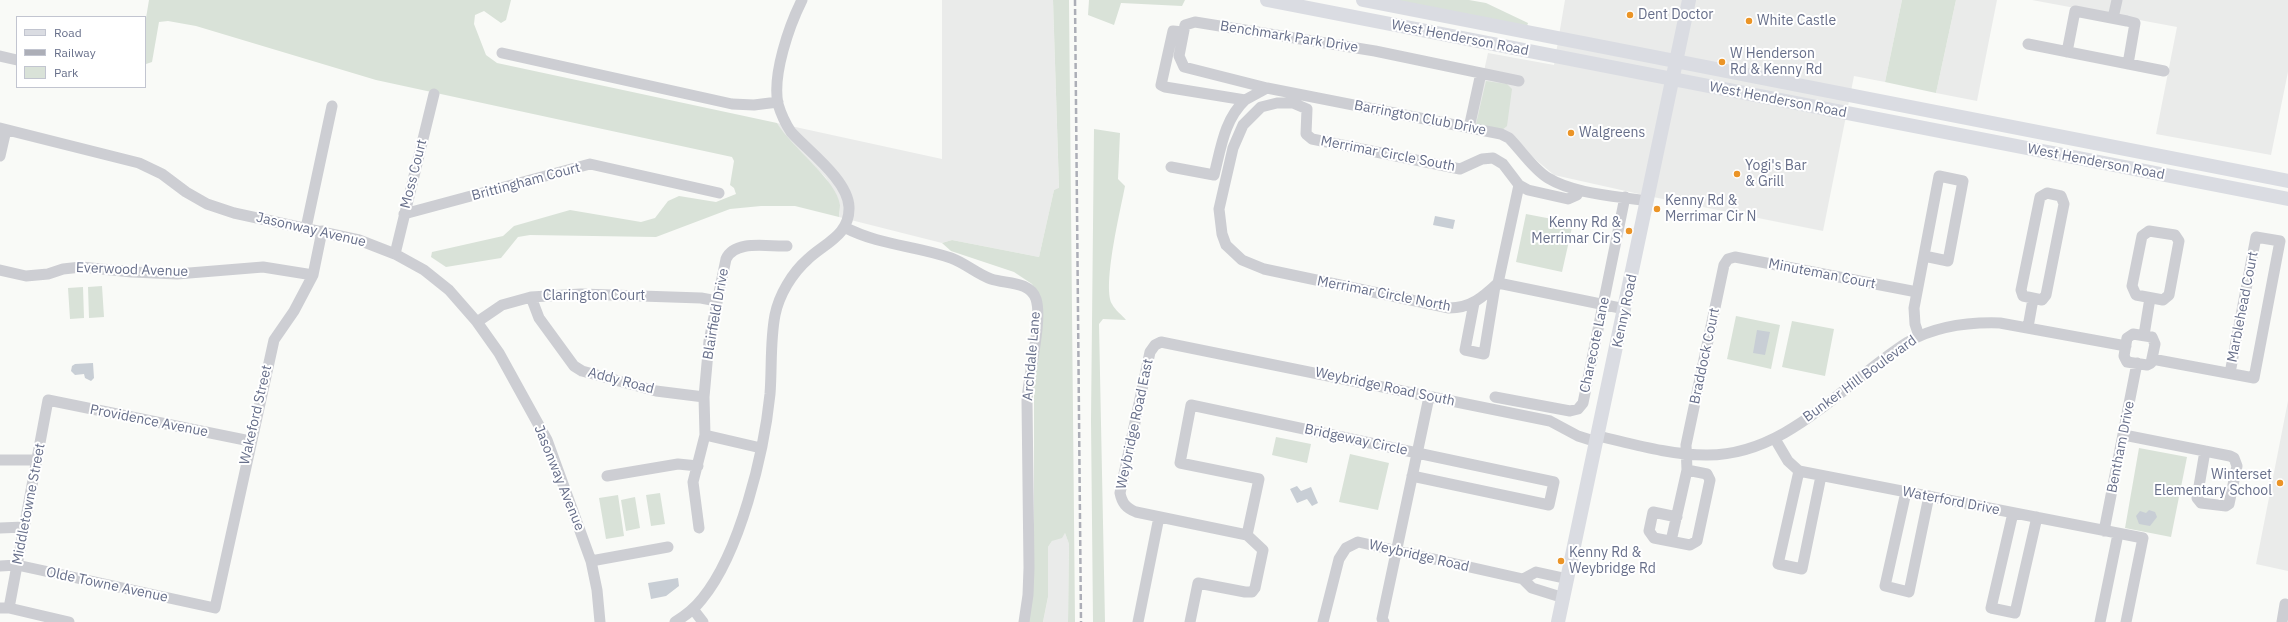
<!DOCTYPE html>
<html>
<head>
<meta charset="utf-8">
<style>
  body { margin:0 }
  #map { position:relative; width:2288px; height:622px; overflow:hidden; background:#f9faf7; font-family:"IBM Plex Sans",sans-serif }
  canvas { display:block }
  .legend { position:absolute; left:16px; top:16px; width:130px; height:72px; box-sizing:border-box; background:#fff; border:1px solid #c2c5d0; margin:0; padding:5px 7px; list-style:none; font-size:12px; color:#676f8a }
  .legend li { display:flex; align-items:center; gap:8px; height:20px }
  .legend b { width:20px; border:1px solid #c2c5d0 }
</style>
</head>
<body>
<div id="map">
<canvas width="2288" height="622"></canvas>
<ul class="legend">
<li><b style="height:5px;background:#dadce2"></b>Road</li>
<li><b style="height:5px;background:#acaeb7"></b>Railway</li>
<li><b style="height:11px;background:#d9e2d8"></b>Park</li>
</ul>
</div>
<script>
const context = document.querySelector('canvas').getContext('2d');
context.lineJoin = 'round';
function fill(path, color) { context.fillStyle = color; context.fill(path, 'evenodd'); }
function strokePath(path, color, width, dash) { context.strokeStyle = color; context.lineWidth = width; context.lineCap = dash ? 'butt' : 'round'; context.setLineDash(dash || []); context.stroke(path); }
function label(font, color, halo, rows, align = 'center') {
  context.font = font + ' "IBM Plex Sans",sans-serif'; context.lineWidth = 4; context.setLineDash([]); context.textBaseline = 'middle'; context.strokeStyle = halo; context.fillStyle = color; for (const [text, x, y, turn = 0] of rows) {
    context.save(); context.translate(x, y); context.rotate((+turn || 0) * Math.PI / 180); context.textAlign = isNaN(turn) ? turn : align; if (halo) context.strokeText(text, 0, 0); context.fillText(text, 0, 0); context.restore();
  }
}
fill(new Path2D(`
  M 942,0 L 1053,0 L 1059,189 L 1054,190 L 1039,257 L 952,240 L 942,243 L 839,217 L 840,205 L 826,178 L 784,135 L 777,123 L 942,159 Z
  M 1565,0 L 1902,0 L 1885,82 L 1854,76 L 1823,231 L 1648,196 L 1554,175 L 1503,132 L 1472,125 L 1488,53 L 1554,65 Z
  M 1956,0 L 1997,0 L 1977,101 L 1936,93 Z
  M 2032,0 L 2288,0 L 2288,72 L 2271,155 L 2156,134 L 2177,27 Z
  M 2288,401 L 2288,571 L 2256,564 Z
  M 1065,533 L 1069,544 L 1068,622 L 1043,622 L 1048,597 L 1048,547 L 1052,541 Z`), '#eaebea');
fill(new Path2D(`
  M 149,0 L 511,0 L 506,20 L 501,23 L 484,11 L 475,15 L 474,24 L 486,55 L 497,63 L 777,123 C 791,147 837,180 840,205 C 840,209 839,213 839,217 L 795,206 L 761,206 L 730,209 L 656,237 L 530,235 L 518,237 L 501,258 L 446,267 L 431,257 L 432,252 L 503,236 L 514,226 L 570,210 L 641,222 L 655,218 L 668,201 L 679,196 L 716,202 L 736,194 L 734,188 L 730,185 L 734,161 L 732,157 L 376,80 L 196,26 L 168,21 L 159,22 L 152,62 L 146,64 L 145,24 Z
  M 1053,0 L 1069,0 L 1075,622 L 1068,622 L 1069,544 L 1065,533 L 1062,538 L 1052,541 L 1048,547 L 1048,597 L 1043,622 L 1028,622 L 1034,557 L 1034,384 L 1038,299 L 1032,284 L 1014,272 L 951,251 L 942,243 L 952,240 L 1039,257 L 1054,190 L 1059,188 Z
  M 1089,0 L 1185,0 L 1182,6 L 1121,3 L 1114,25 L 1088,15 Z
  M 1392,0 L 1469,0 L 1486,3 L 1528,23 L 1527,26 Z
  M 1902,0 L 1956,0 L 1936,93 L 1885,82 Z
  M 1486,81 L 1507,84 L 1512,89 L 1507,126 L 1502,130 L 1476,124 Z
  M 1094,129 L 1120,133 L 1118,179 L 1125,186 C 1121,208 1102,286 1112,304 C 1115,310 1122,315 1126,320 L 1103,319 L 1099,324 L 1105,622 L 1093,622 L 1091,420 Z
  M 1526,214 L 1573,223 L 1562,272 L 1516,262 Z
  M 102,286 L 104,317 L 89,318 L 88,287 Z
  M 83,287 L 84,318 L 70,319 L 68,288 Z
  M 1736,316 L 1780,325 L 1771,369 L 1727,359 Z
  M 1792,321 L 1834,329 L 1825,376 L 1782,367 Z
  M 1276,437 L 1311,444 L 1307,463 L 1272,455 Z
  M 2139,448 L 2187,457 L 2171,537 L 2125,528 Z
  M 1350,454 L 1389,463 L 1378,510 L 1339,502 Z
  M 660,493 L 665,524 L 651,526 L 646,495 Z
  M 618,495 L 624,536 L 606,539 L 599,498 Z
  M 635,497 L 640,528 L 626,531 L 621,500 Z`), '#d9e2d8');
fill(new Path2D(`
  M 1435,216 L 1455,220 L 1453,229 L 1433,225 Z
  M 1757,330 L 1770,332 L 1765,355 L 1753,353 Z
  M 93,363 L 94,378 L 91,381 L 85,378 L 84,374 L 75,375 L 71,371 L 72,366 L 75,364 Z
  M 1297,486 L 1301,491 L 1311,487 L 1318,503 L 1312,506 L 1307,499 L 1297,503 L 1290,489 Z
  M 2149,510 L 2155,512 L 2157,517 L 2150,526 L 2139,524 L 2136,516 L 2140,511 L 2146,513 Z
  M 678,578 L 679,586 L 666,596 L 651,599 L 648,583 Z`), '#c8ced5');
strokePath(new Path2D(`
  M 2113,18 L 2117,0
  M 1183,32 L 1173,31 L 1161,85 L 1165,87 L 1245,100 L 1267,88 L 1501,134 L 1509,138 C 1521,150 1533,169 1548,178 C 1574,194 1617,196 1647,201
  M 2028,44 L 2164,71
  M 2067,52 L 2075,11 L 2127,21 L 2135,23 L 2128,64
  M 502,53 L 732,104 L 754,105 L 778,102
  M 0,56 L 17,60
  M 1267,88 L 1184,67 L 1179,56 L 1185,25 L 1195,22 L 1375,51 L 1519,81
  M 0,128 L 139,163 L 162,174 L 186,192 L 207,204 L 234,213 L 359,240 L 395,254 L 424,270 L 449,290 L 477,322 L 499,353 L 547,440 L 591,561 L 597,590 L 600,622
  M 1469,128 L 1481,73
  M 0,156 L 6,130
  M 1171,167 L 1214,175 C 1221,148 1224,120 1245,100
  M 2047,193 L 2061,196 L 2064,204 L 2046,295 L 2042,300 L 2023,296 L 2021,290 L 2040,197 Z
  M 404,214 L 590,164 L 719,193
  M 844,227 C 881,246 914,245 951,258 C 965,263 977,274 991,279 C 1006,284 1030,281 1036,299 C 1043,321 1028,376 1027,401 L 1029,568 L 1028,595 L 1024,622
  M 306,228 L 332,106
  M 2149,231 L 2175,235 L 2179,241 L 2169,295 L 2163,300 L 2136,295 L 2132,286 L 2142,236 Z
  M 395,254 L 434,94
  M 0,270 L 26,276 L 48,274 L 63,269 L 81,267 L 132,272 L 177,274 L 263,267 L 313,275
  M 1498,283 C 1483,297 1471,308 1449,308 L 1264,269 L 1242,260 L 1226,245 L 1222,234 L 1219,209 L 1233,148 L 1243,125 L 1261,107 L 1277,103 L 1293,103 L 1307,109 L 1306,134 L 1312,139 L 1460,169 L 1482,159 L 1493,158 L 1503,164 L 1519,185 L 1528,190 L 1568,199 L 1577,195 L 1579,190
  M 1498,283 L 1625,309
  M 1498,283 L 1519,185
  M 531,297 L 539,318 L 574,366 L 582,371 L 656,391 L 704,397
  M 1474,303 L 1465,350 L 1484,354 L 1495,286
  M 477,322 L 502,305 L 531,297 L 581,294 L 701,298 L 717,301
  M 2028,327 L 2033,299
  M 2133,334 L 2152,337 L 2155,344 L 2151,363 L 2147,365 L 2127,362 L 2124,356 L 2127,338 Z
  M 2144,335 L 2150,298
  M 1919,336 L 1915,324 L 1914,308 L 1939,176 L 1963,181 L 1948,261 L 1924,256
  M 2152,359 L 2254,378 L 2280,241 L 2256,237 L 2230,373
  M 1495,397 L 1570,411 L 1578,409 L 1583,403 L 1625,197
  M 705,435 L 761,448
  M 2124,435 L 2230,456 L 2234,458 L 2237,466 L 2229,504 L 2226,506 L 2201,503 L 2197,498 L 2205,451
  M 1598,436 C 1633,444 1670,455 1706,455 C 1788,456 1844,382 1908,342 C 1936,326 1968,322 2000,323 L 2126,346
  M 1775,439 L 1788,461 L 1799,471 L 2143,538 L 2126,622
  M 0,460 L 37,460
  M 1799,471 L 1778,564 L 1802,569 L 1821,476
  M 607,476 L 678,464 L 698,466
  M 1906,492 L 1885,586 L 1909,592 L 1929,496
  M 2013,513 L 1991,608 L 2015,613 L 2037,517
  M 1677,517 L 1653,512 L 1649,531 L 1654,538 L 1690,545 L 1697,541 L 1710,480 L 1707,474 L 1687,470
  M 0,528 L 24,527
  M 699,528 L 693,482 L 705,435 L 704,397 L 709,341 L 726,259 C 735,239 769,247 787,246
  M 2104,531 L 2137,363
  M 1247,535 L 1259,479 L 1180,463 L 1191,405 L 1554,482 L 1549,505 L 1412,476
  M 1671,541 L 1687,470 L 1686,445 L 1724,265 L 1728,259 L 1735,257 L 1917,292
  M 591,561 L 668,547
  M 0,566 L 17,565 L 215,608 L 274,340 L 294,311 L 313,275 L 322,231
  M 1523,579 L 1536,572 L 1568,579
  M 0,608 L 9,608 L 69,622
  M 9,608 L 48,400 L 250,441
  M 693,609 L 703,622
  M 675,622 C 685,616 695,608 702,599 C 740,553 764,453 770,394 C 772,368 770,341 775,315 C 779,295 792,273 808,259 C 825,243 850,235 849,207 C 848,180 808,151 791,132 C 785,123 781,114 778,104 C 772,75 789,26 802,0
  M 1138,622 L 1159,517
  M 1190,622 L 1198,583 L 1245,592 L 1252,592 L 1255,588 L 1263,550 L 1247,535 L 1136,512 C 1126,508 1122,503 1120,493 L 1150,352 L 1155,345 L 1161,342 L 1550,421 L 1578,436 L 1597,442
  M 1323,622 L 1339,559 L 1346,548 L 1358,542 L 1523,579 L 1532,588 L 1564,598
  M 1384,622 L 1382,619 L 1429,397
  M 2100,622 L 2118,534
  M 2282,622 L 2285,604`), '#cdced3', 11);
strokePath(new Path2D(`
  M 1267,0 L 2288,199
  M 1363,0 L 2288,181
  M 1558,622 L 1689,0`), '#dadce2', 14);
strokePath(new Path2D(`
  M 1075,0 L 1081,622`), '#acaeb7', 2.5, [6, 3]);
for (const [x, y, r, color] of [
  [1630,15,4,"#eb9426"],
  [1749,21,4,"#eb9426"],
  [1722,62,4,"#eb9426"],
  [1571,133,4,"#eb9426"],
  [1737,174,4,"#eb9426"],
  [1657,209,4,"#eb9426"],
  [1629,231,4,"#eb9426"],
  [2280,483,4,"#eb9426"],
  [1561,561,4,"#eb9426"]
]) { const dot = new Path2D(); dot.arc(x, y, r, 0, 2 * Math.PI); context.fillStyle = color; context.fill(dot); strokePath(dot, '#fff', 1.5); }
label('14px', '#676f8a', '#fff', [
  ["Dent Doctor",1638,15],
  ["White Castle",1757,21],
  ["W Henderson",1730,54],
  ["Rd & Kenny Rd",1730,70],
  ["Walgreens",1579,133],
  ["Yogi's Bar",1745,166],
  ["& Grill",1745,182],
  ["Kenny Rd &",1665,201],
  ["Merrimar Cir N",1665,217],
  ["Kenny Rd &",1621,223,"right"],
  ["Merrimar Cir S",1621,239,"right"],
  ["Winterset",2272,475,"right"],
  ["Elementary School",2272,491,"right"],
  ["Kenny Rd &",1569,553],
  ["Weybridge Rd",1569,569]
], 'left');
label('14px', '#676f8a', '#fff', [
  ["Benchmark Park Drive",1289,37,9],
  ["West Henderson Road",1460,38,11],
  ["West Henderson Road",1778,100,11],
  ["Barrington Club Drive",1420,118,11],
  ["Merrimar Circle South",1388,154,11],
  ["West Henderson Road",2096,162,11],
  ["Moss Court",414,174,-76],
  ["Brittingham Court",526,182,-15],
  ["Jasonway Avenue",311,230,13],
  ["Everwood Avenue",132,270,2],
  ["Minuteman Court",1822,274,11],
  ["Merrimar Circle North",1384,294,11],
  ["Clarington Court",594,296],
  ["Marblehead Court",2243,307,-79],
  ["Kenny Road",1625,311,-78],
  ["Blairfield Drive",716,314,-80],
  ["Charecote Lane",1595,345,-78],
  ["Archdale Lane",1032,356,-85],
  ["Braddock Court",1705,356,-78],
  ["Bunker Hill Boulevard",1860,379,-36],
  ["Addy Road",621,381,15],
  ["Weybridge Road South",1385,387,12],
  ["Wakeford Street",256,415,-77],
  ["Providence Avenue",149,421,11],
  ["Weybridge Road East",1135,424,-78],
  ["Bridgeway Circle",1356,440,12],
  ["Bentham Drive",2121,447,-79],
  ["Jasonway Avenue",559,478,68],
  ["Waterford Drive",1951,501,11],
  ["Middletowne Street",29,504,-79],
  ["Weybridge Road",1419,556,13],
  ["Olde Towne Avenue",107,585,12]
]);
</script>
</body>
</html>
